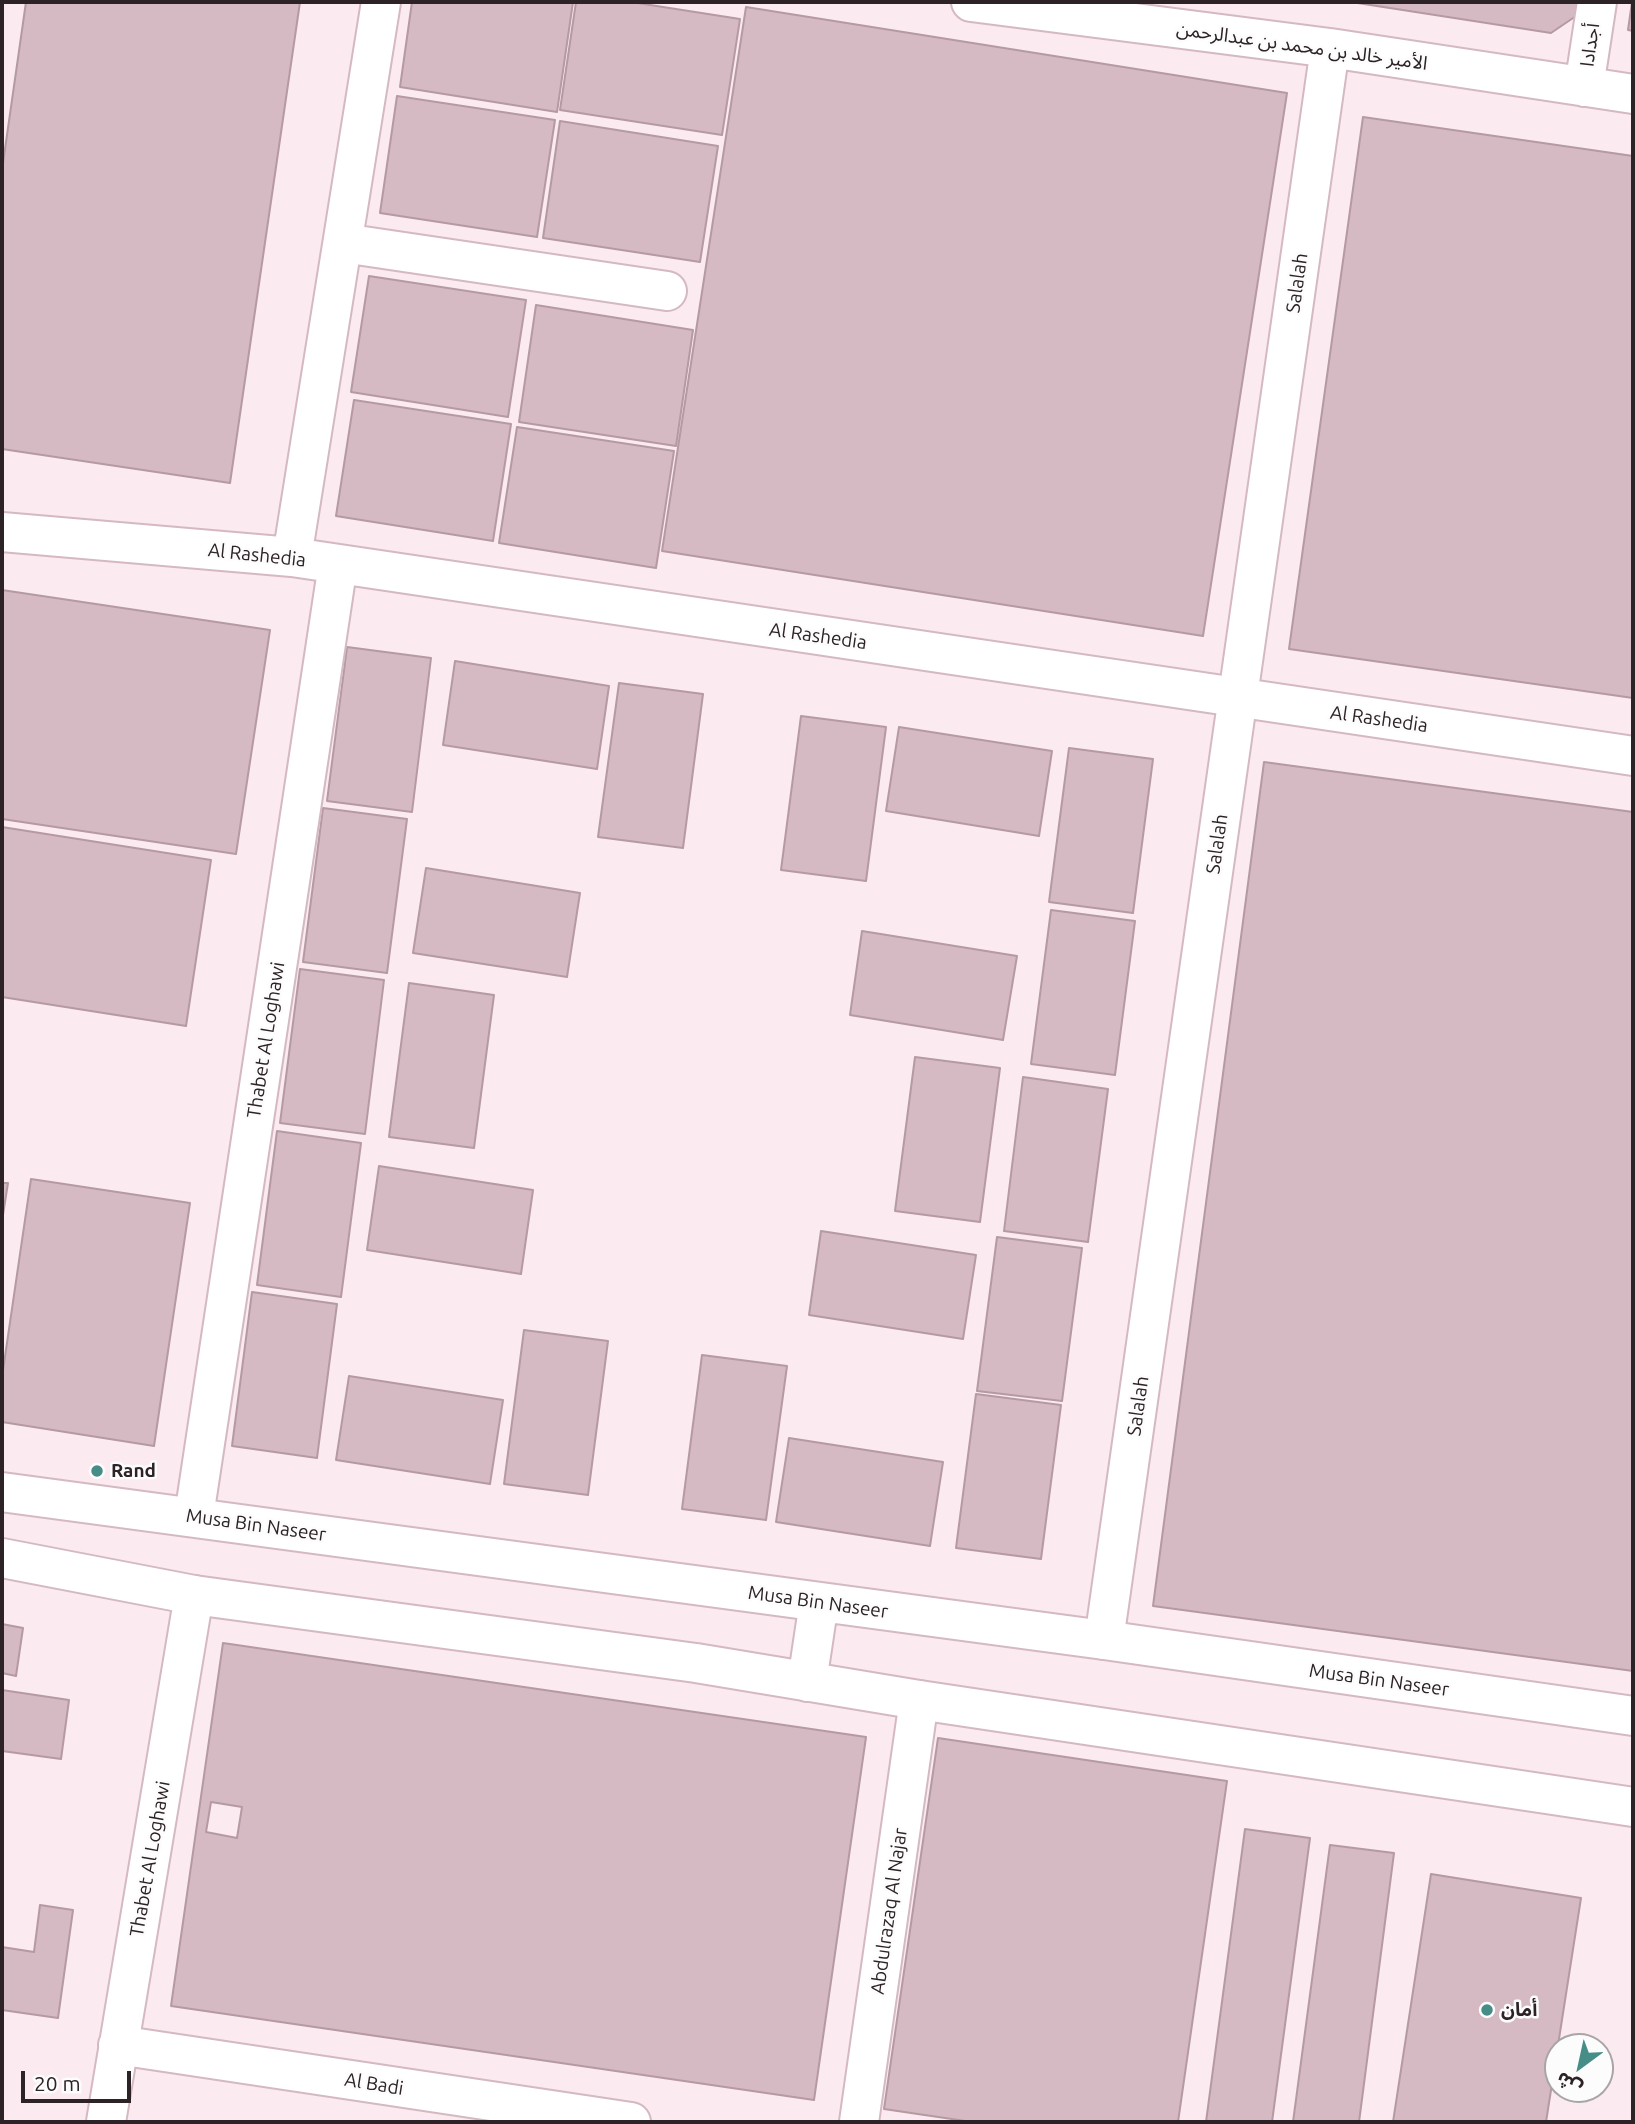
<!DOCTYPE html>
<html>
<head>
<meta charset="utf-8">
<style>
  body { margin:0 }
  #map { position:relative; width:1635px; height:2124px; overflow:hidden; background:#fbeaef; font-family:Ubuntu,"Noto Sans Arabic",sans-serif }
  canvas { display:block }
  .frame { position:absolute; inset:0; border:4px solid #2d2327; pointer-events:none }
  .north { position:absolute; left:1544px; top:2033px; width:70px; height:70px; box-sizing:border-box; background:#fcfcfc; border:2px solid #a9a5a7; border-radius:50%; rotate:213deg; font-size:19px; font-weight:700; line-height:28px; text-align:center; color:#2d2327 }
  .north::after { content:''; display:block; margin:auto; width:24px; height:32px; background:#468d87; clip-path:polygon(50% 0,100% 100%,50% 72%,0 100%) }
  .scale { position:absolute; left:21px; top:2071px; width:110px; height:32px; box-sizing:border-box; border:4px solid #2d2327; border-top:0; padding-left:9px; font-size:21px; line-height:24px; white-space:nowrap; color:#2d2327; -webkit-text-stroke:5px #fcfcfc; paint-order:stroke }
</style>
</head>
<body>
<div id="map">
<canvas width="1635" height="2124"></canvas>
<div class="frame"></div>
<div class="north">ش</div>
<div class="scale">20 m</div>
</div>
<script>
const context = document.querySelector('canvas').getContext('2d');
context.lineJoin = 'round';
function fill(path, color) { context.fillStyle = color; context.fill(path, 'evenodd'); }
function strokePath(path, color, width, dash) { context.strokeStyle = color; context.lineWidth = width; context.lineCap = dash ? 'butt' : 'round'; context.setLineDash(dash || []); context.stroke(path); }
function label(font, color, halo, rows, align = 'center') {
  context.font = font + ' Ubuntu,"Noto Sans Arabic",sans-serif'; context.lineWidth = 5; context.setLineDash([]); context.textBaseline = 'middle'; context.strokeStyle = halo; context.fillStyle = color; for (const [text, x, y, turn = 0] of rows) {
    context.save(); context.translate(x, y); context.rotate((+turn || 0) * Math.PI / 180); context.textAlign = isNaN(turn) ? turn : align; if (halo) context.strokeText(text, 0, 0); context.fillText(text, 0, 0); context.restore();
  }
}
const building = new Path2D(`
  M 26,2 L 300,2 L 230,483 L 2,449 L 2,170 Z
  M 412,2 L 573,2 L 557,112 L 400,87 Z
  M 576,2 L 631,2 L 740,19 L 722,135 L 560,110 Z
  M 1351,2 L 1580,2 L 1579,14 L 1551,33 Z
  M 1632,2 L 1633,2 L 1633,31 L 1628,30 Z
  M 746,7 L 1287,93 L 1203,636 L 662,551 Z
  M 397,96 L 555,120 L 537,237 L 380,213 Z
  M 1363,117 L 1633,156 L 1633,698 L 1289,649 Z
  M 560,121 L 718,146 L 700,262 L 543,238 Z
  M 369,276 L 526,300 L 508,417 L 351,392 Z
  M 536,305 L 693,330 L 676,446 L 519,422 Z
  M 354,400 L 511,424 L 493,541 L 336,516 Z
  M 517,427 L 674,451 L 656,568 L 499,543 Z
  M 2,590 L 270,630 L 236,854 L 2,819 Z
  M 347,647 L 431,658 L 412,812 L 327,801 Z
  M 455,661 L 609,686 L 597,769 L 443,745 Z
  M 619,683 L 703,694 L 683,848 L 598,837 Z
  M 801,716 L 886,727 L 866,881 L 781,870 Z
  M 899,727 L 1052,751 L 1039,836 L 886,811 Z
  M 1069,748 L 1153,759 L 1133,913 L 1049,902 Z
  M 1264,762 L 1633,812 L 1633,1671 L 1153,1606 Z
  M 323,808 L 407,819 L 387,973 L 303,962 Z
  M 2,827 L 211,860 L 186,1026 L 2,997 Z
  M 426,868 L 580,893 L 567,977 L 413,953 Z
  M 1051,910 L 1135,921 L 1115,1075 L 1031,1064 Z
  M 862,931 L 1017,956 L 1003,1040 L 850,1015 Z
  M 300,969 L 384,980 L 365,1134 L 280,1123 Z
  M 409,983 L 494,995 L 474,1148 L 389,1137 Z
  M 915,1057 L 1000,1068 L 980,1222 L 895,1211 Z
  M 1023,1077 L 1108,1089 L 1088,1242 L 1004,1231 Z
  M 277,1131 L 361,1143 L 341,1297 L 257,1285 Z
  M 379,1166 L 533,1190 L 521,1274 L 367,1250 Z
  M 31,1179 L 190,1203 L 154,1446 L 2,1422 L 2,1377 Z
  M 2,1183 L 8,1183 L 2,1221 Z
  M 821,1231 L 976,1255 L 963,1339 L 809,1315 Z
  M 997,1237 L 1082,1248 L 1062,1401 L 977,1391 Z
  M 252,1292 L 337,1304 L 317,1458 L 232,1446 Z
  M 524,1330 L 608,1341 L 588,1495 L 504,1484 Z
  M 702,1355 L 787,1366 L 766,1520 L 682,1509 Z
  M 349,1376 L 503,1400 L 490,1484 L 336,1460 Z
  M 976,1394 L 1061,1405 L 1041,1559 L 956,1548 Z
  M 789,1438 L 943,1462 L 930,1546 L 776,1522 Z
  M 2,1624 L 23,1628 L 16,1676 L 2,1673 Z
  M 223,1643 L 866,1737 L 814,2100 L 171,2006 Z
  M 2,1690 L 69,1700 L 61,1759 L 2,1751 Z
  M 938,1738 L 1227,1781 L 1178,2122 L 972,2122 L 884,2109 Z
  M 211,1802 L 242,1807 L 237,1838 L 206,1832 Z
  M 1245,1829 L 1310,1838 L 1272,2122 L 1206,2122 Z
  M 1330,1845 L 1394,1853 L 1359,2122 L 1293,2122 Z
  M 1431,1874 L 1581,1898 L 1546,2122 L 1393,2122 Z
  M 40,1905 L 73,1910 L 58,2018 L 2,2010 L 2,1947 L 34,1952 Z`);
fill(building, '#d5bac3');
strokePath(building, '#b59aa3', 2);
const minor = new Path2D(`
  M 971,2 L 1330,48 L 1633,94
  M 1584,87 L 1597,2
  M 343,243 L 667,291
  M 2,532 L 292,557 L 1633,756
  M 292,557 L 381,2
  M 194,1516 L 338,564
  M 1104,1640 L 1330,48
  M 118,2045 L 631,2122
  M 106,2122 L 194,1595
  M 859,2122 L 919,1700`);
const tertiary = new Path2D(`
  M 2,1492 L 1104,1640 L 1633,1716
  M 2,1558 L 194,1595 L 696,1663 L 919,1700 L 1633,1807
  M 807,1682 L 819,1602`);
strokePath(minor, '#d5b9c2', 42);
strokePath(tertiary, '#d5b9c2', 42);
strokePath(minor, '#fff', 38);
strokePath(tertiary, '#fff', 38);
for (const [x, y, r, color] of [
  [97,1471,7,"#468d87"],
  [1487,2010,7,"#468d87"]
]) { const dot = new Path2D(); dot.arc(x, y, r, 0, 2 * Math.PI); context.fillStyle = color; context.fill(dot); strokePath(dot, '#fcfcfc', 2.5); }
label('19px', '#2d2327', '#fcfcfc', [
  ["أجدادا",1590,45,-82],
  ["الأمير خالد بن محمد بن عبدالرحمن",1302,46,8],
  ["Salalah",1297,283,-82],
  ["Al Rashedia",257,555,6],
  ["Al Rashedia",818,636,8],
  ["Al Rashedia",1379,719,8],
  ["Salalah",1217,844,-82],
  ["Thabet Al Loghawi",266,1040,-81],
  ["Salalah",1138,1406,-82],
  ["Musa Bin Naseer",256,1525,8],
  ["Musa Bin Naseer",818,1602,8],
  ["Musa Bin Naseer",1379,1680,8],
  ["Thabet Al Loghawi",150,1859,-80],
  ["Abdulrazaq Al Najar",889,1911,-82],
  ["Al Badi",374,2084,9]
]);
label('bold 19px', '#2d2327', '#fcfcfc', [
  ["Rand",111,1471],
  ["أمان",1501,2010]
], 'left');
</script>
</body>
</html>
